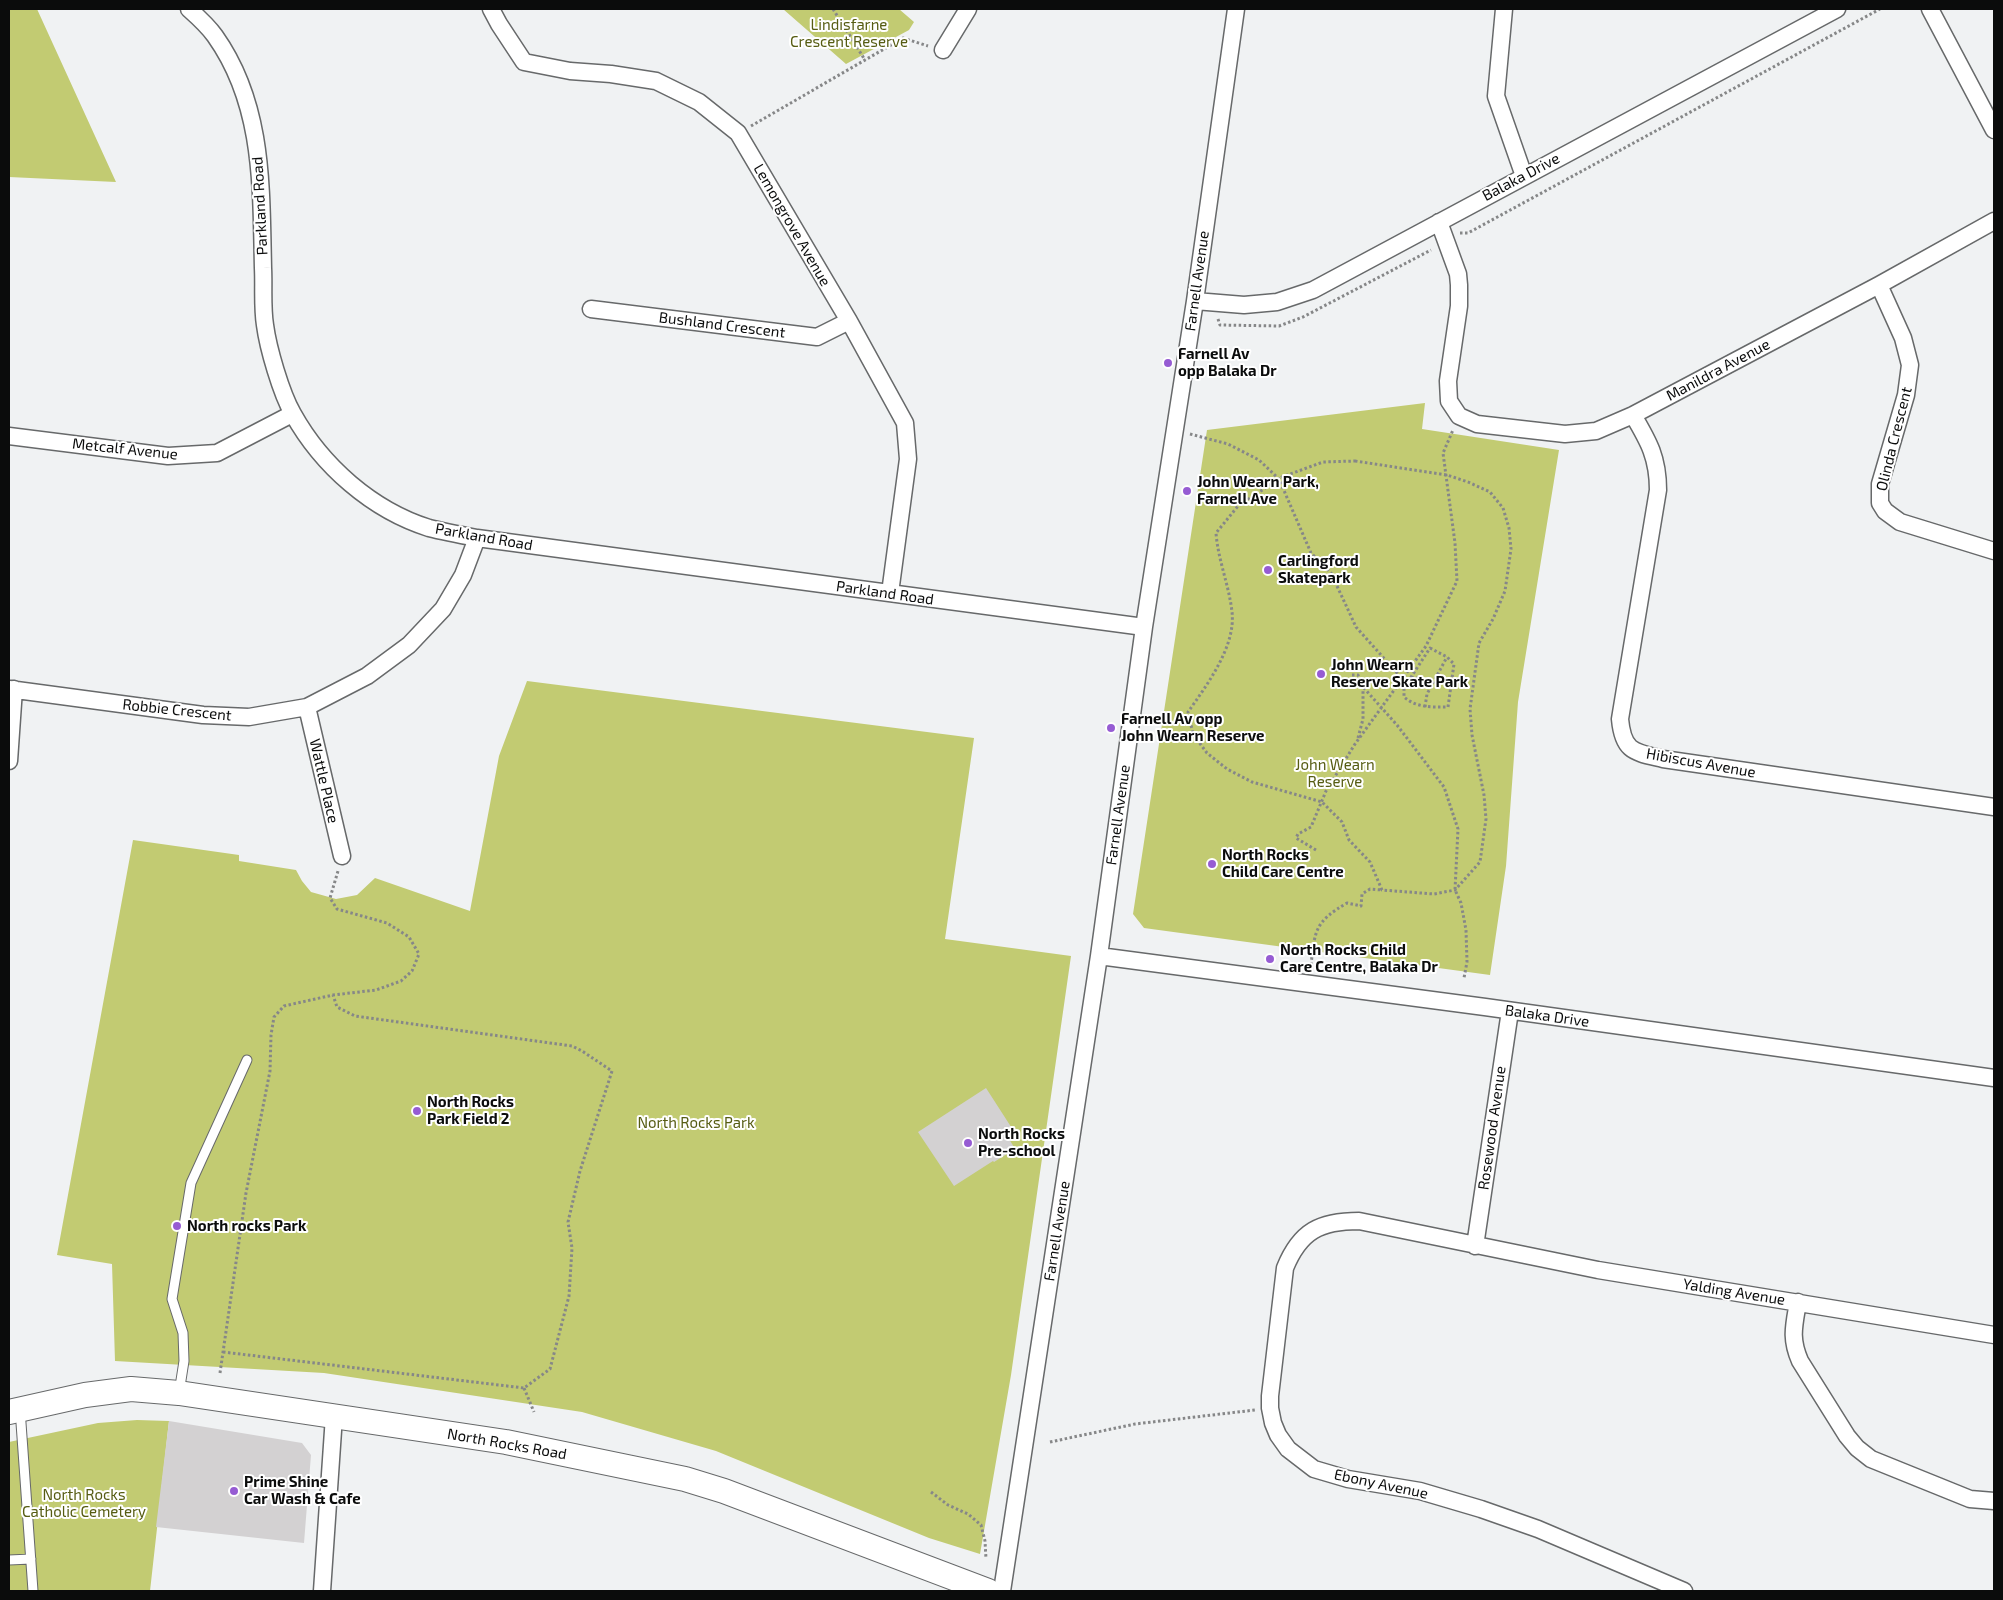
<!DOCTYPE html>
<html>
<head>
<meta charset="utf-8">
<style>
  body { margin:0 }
  #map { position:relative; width:2003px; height:1600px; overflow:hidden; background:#f0f2f3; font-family:"Exo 2",sans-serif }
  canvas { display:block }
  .frame { position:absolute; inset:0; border:10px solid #0b0c0c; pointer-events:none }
</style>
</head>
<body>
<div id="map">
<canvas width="2003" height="1600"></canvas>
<div class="frame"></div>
</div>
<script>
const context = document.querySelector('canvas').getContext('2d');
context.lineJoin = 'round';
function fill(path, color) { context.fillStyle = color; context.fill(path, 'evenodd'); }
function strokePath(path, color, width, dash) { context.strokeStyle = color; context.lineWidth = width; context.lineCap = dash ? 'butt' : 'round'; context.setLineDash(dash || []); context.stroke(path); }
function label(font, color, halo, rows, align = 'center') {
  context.font = font + ' "Exo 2",sans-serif'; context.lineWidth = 4; context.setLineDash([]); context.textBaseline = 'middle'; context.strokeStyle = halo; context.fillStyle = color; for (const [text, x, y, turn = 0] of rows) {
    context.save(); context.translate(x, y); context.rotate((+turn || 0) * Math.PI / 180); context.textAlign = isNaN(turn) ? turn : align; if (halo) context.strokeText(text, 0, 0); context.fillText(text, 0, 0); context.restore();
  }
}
fill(new Path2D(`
  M 9,9 L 37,9 L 116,182 L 9,177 Z
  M 783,9 L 899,9 L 914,22 L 909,30 L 846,64 Z
  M 1425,403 L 1422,429 L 1559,450 L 1518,702 L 1506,866 L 1490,975 L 1144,928 L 1133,914 L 1207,430 Z
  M 527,681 L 974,738 L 945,939 L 1071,956 L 1011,1375 L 980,1554 L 929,1538 L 716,1451 L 582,1412 L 324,1373 L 115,1361 L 112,1264 L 57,1255 L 133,840 L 239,855 L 239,861 L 296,870 L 302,881 L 311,892 L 336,899 L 357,895 L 375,878 L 470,911 L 499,756 Z
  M 137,1420 L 169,1421 L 150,1591 L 9,1591 L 9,1442 L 98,1423 Z`), '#c2cb72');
fill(new Path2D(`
  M 986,1088 L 1015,1133 L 1008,1137 L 1015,1149 L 994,1162 L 993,1161 L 954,1186 L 918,1132 Z
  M 169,1421 L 302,1443 L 311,1455 L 304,1543 L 156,1527 Z`), '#d3d1d2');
const service = new Path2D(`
  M 179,1393 L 184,1361 L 183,1333 L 172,1299 L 191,1183 L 247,1060
  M 20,1409 L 33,1591
  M 9,1560 L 31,1559`);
const minor = new Path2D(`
  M 189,9 C 198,17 208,26 215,36 C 264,105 261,187 263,268 C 264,286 262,306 265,325 C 268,348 281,393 293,414 C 322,466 372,510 429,528 C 445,532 461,535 477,538 L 1144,627
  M 491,9 L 499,24 L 524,62 L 570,71 L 611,74 L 656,81 L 699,102 L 738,133 L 849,321 L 905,423 L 908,459 L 890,593
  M 1504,9 L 1496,96 L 1524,176
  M 1930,9 L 1994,130
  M 943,50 L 968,9
  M 1439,222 L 1458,274 L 1459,285 L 1459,306 L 1448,381 L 1449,401 L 1459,416 L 1477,424 L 1565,434 L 1596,431 L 1633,415 L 1879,285 L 1994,221
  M 1879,285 L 1903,338 L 1910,365 L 1906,395 L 1880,484 L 1880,503 L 1885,511 L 1900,522 L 1994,551
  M 1195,301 L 1244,305 L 1277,302 L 1313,290 L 1837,9
  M 591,309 L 817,337 L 849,321
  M 1633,415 C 1649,442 1658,458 1658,490 L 1620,719 C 1623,752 1634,752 1663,759 L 1994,807
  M 9,436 L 168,456 L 217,453 L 292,414
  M 9,689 L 203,715 L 249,717 L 307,707 L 367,676 L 409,645 L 443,609 L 463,575 L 477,538
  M 307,707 L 342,856
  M 9,761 L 14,689
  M 1099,956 L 1485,1007 L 1994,1078
  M 1475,1246 L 1510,1011
  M 1798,1302 C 1794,1326 1790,1338 1800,1361 L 1847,1436 L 1857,1448 L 1871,1459 L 1970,1499 L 1994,1501
  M 322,1591 L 334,1416
  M 1002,1591 L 1099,956 L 1144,627 L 1195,301 L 1236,9
  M 1684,1591 L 1538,1529 L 1481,1509 L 1420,1491 L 1348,1479 L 1314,1469 L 1288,1449 L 1278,1435 L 1273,1423 L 1270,1408 L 1270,1396 L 1285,1268 C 1300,1231 1320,1221 1359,1221 L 1598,1270 L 1994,1335`);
const secondary = new Path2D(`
  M 9,1412 L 85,1395 L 131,1389 L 179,1393 L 506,1442 L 685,1479 L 724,1491 L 988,1591`);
strokePath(service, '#67696a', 11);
strokePath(minor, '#67696a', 19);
strokePath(secondary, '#67696a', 26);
strokePath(new Path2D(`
  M 833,9 L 865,60
  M 751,126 L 903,38 L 928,46
  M 1460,233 L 1468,233 L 1880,9
  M 1218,319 L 1220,325 L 1279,326 L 1303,317 L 1431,250
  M 1190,434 L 1228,444 L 1259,460 L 1279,479 L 1311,553 L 1331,573 L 1356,627 L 1407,684
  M 1355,461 L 1447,475 L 1468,482 L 1490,492 L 1503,508 L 1509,528 L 1511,549 L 1505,591 L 1493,619 L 1479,643 L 1470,709 L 1472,735 L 1484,795 L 1486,819 L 1480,862 L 1455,890 L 1434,894 L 1382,890 L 1370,862 L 1349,840 L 1342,822 L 1322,802 L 1252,782 L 1227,769 L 1207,753 L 1193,734 L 1188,712 C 1207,685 1236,646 1232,612 C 1229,585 1218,560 1216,533 L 1238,506 L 1282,477 L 1323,462 Z
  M 1430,648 L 1447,657 L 1454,664 L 1448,707 C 1431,707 1417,708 1404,697 L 1404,688 Z
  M 1352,675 L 1358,675 L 1363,687 L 1397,725 L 1444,787 L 1458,829 L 1455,890 L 1461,903 L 1466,930 L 1467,962 L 1464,978
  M 1411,677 L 1421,679
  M 1425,707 L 1427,694 L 1447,657
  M 1358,738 L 1363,719 L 1363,688
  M 1316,850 L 1296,838 L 1298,834 L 1311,827 L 1326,791 L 1355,744 L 1426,646 L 1457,581 L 1455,543 L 1443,453 L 1453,430
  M 1311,965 C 1315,929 1315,922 1347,903 L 1361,906 L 1362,894 L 1370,889 L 1382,890
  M 223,1352 L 524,1388 L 550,1369 L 569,1296 L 572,1248 L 568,1222 L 580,1171 L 612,1071 L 582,1051 L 572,1046 L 355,1016 L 337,1007 L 333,995
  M 220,1373 L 246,1193 L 270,1071 L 271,1035 L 274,1017 L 284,1006 L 333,995 L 376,990 L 401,981 L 412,971 L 419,954 L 409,937 L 387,923 L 337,909 L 330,898 L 338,871
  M 524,1388 L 534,1412
  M 1050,1442 L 1135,1424 L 1255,1410
  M 931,1492 L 948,1505 L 968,1514 L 981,1525 L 985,1541 L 986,1559`), '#868788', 3, [2.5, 2.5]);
strokePath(service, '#fff', 9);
strokePath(minor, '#fff', 16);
strokePath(secondary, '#fff', 24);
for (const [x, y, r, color] of [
  [1168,363,5,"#965cd3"],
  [1187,491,5,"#965cd3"],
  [1268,570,5,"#965cd3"],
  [1321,674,5,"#965cd3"],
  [1111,728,5,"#965cd3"],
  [1212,864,5,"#965cd3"],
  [1270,959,5,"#965cd3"],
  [417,1111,5,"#965cd3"],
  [968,1143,5,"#965cd3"],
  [177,1226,5,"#965cd3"],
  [234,1491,5,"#965cd3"]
]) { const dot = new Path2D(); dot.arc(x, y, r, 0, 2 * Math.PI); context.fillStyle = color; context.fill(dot); strokePath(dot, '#fff', 2); }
label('15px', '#565c12', '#fff', [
  ["Lindisfarne",849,25],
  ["Crescent Reserve",849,42],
  ["John Wearn",1335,765],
  ["Reserve",1335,782],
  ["North Rocks Park",696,1123],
  ["North Rocks",84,1495],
  ["Catholic Cemetery",84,1512]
]);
label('15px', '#0b0c0c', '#fff', [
  ["Balaka Drive",1521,177,-28],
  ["Parkland Road",260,206,-93],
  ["Lemongrove Avenue",792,225,60],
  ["Farnell Avenue",1197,281,-82],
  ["Bushland Crescent",722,325,7],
  ["Manildra Avenue",1718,370,-28],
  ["Olinda Crescent",1894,439,-76],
  ["Metcalf Avenue",125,449,6],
  ["Parkland Road",484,537,10],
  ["Parkland Road",885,593,8],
  ["Robbie Crescent",177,710,6],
  ["Hibiscus Avenue",1701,763,10],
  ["Wattle Place",324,781,77],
  ["Farnell Avenue",1118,815,-82],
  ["Balaka Drive",1547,1016,8],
  ["Rosewood Avenue",1492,1128,-82],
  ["Farnell Avenue",1057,1231,-81],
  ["Yalding Avenue",1734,1292,9],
  ["North Rocks Road",507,1444,10],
  ["Ebony Avenue",1381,1484,12]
]);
label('bold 15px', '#0b0c0c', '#fff', [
  ["Farnell Av",1178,354],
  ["opp Balaka Dr",1178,371],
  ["John Wearn Park,",1197,482],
  ["Farnell Ave",1197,499],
  ["Carlingford",1278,561],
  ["Skatepark",1278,578],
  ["John Wearn",1331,665],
  ["Reserve Skate Park",1331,682],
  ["Farnell Av opp",1121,719],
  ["John Wearn Reserve",1121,736],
  ["North Rocks",1222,855],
  ["Child Care Centre",1222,872],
  ["North Rocks Child",1280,950],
  ["Care Centre, Balaka Dr",1280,967],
  ["North Rocks",427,1102],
  ["Park Field 2",427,1119],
  ["North Rocks",978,1134],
  ["Pre-school",978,1151],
  ["North rocks Park",187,1226],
  ["Prime Shine",244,1482],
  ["Car Wash & Cafe",244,1499]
], 'left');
</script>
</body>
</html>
